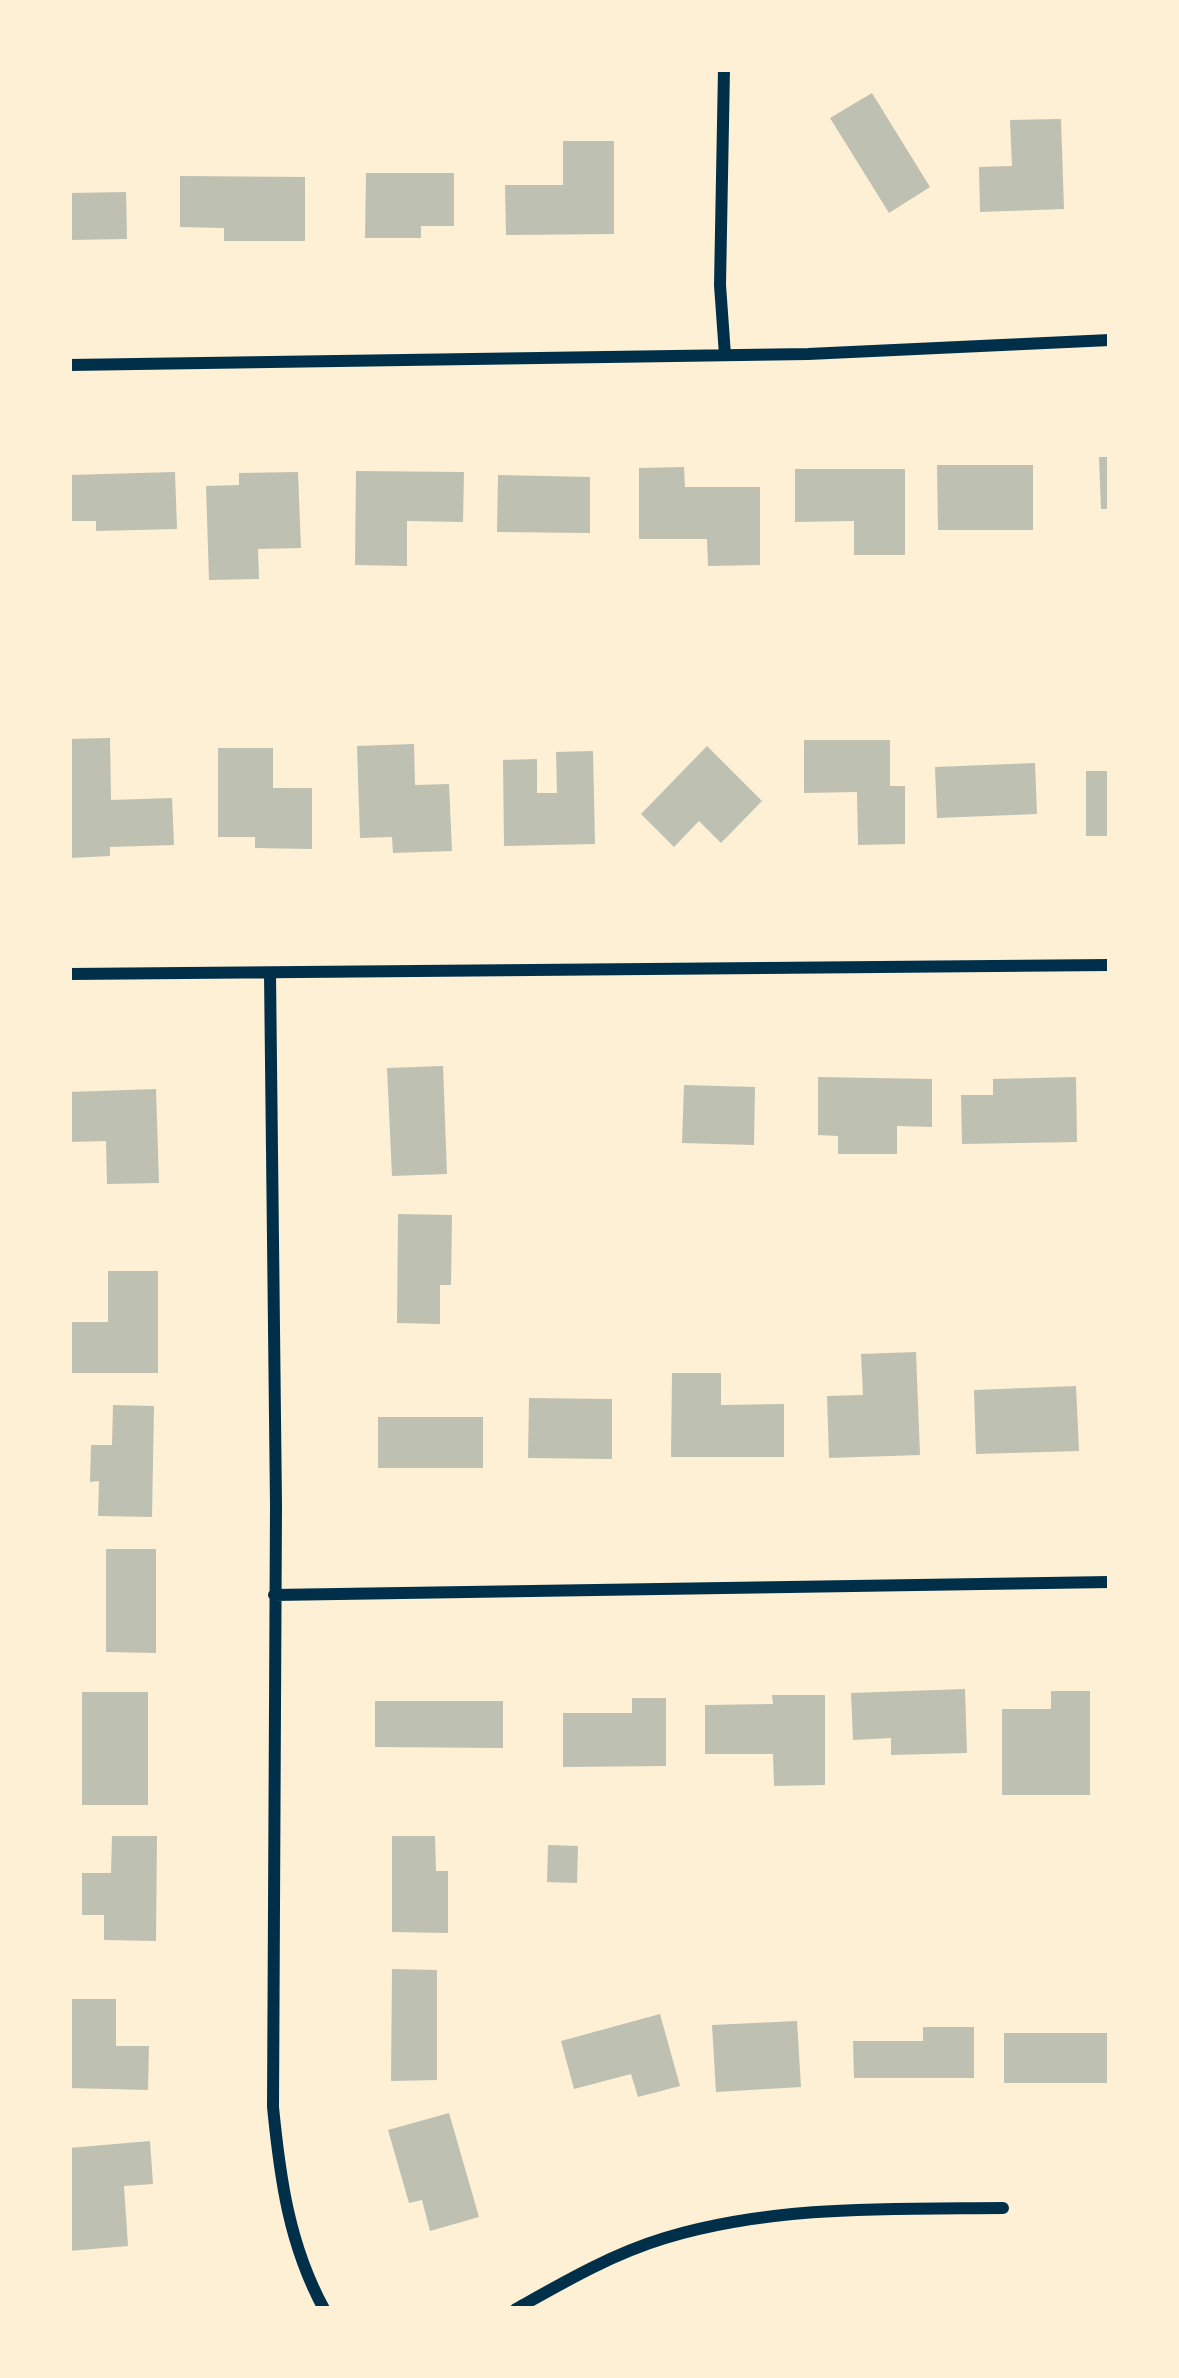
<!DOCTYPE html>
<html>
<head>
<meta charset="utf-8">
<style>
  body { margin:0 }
  #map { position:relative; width:1179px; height:2378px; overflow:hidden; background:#fdf0d5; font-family:"Fira Sans Condensed",sans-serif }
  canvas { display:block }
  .frame { position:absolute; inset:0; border:72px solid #fdf0d5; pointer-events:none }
</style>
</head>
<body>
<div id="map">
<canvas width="1179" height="2378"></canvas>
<div class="frame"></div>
</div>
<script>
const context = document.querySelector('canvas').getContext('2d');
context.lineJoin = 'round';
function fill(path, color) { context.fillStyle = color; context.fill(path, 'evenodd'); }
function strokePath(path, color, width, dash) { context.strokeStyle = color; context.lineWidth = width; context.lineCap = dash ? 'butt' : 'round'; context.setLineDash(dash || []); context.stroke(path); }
fill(new Path2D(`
  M 872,93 L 930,187 L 889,213 L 830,118 Z
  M 1061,119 L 1064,209 L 980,212 L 979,167 L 1012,166 L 1010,120 Z
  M 563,141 L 614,141 L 614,234 L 506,235 L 505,185 L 563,185 Z
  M 366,173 L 454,173 L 454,226 L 421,226 L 421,238 L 365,238 Z
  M 180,176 L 305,177 L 305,241 L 224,241 L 224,228 L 180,227 Z
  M 126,192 L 127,239 L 69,240 L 69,193 Z
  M 1099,457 L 1110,457 L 1110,509 L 1101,509 Z
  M 937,465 L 1033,465 L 1033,530 L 938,530 Z
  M 684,467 L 685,487 L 760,487 L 760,565 L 708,566 L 707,539 L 639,539 L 639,468 Z
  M 795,469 L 905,469 L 905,555 L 854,555 L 854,521 L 795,522 Z
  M 356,471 L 464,472 L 463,522 L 407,521 L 407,566 L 355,565 Z
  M 175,472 L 177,529 L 96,531 L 96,521 L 69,521 L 69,475 Z
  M 298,472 L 301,548 L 258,549 L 259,579 L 209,580 L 206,486 L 239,485 L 239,473 Z
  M 498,475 L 590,477 L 590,533 L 497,532 Z
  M 110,738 L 111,800 L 172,798 L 174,845 L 110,847 L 110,856 L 69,858 L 69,739 Z
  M 804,740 L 890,740 L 890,786 L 905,786 L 905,844 L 858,845 L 857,792 L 804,793 Z
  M 414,744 L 415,785 L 449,784 L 452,851 L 393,853 L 392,837 L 360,838 L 357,746 Z
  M 707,746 L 762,801 L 721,843 L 699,821 L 674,847 L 641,814 Z
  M 218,748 L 273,748 L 273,788 L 312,788 L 312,849 L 255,848 L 255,837 L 218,837 Z
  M 593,751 L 595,844 L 504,846 L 503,760 L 537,759 L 537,793 L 557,793 L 556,752 Z
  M 1035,763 L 1037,814 L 937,818 L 935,767 Z
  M 1086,771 L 1110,771 L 1110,836 L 1086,836 Z
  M 443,1066 L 447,1174 L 392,1176 L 387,1068 Z
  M 818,1077 L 932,1079 L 932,1127 L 897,1126 L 897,1154 L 838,1154 L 838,1136 L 818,1135 Z
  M 1076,1077 L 1077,1142 L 962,1144 L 961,1095 L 993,1095 L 993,1079 Z
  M 684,1085 L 755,1087 L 754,1145 L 682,1143 Z
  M 156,1089 L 159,1183 L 107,1184 L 106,1141 L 69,1142 L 69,1092 Z
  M 398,1214 L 452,1215 L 451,1285 L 440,1285 L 440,1324 L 397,1323 Z
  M 108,1271 L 158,1271 L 158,1373 L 69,1373 L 69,1322 L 108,1322 Z
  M 916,1352 L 920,1455 L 829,1458 L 827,1396 L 863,1395 L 861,1354 Z
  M 672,1373 L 721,1373 L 721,1405 L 784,1404 L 784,1457 L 671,1457 Z
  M 1076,1386 L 1079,1451 L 976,1454 L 974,1390 Z
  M 529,1398 L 612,1399 L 612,1459 L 528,1458 Z
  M 113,1405 L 154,1406 L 152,1517 L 98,1516 L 99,1481 L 90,1482 L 91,1445 L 112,1445 Z
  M 378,1417 L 483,1417 L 483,1468 L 378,1468 Z
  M 106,1549 L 156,1549 L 156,1653 L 106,1652 Z
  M 965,1689 L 967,1753 L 891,1755 L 891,1738 L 853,1740 L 851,1693 Z
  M 1051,1691 L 1090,1691 L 1090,1795 L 1002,1795 L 1002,1709 L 1051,1709 Z
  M 82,1692 L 148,1692 L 148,1805 L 82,1805 Z
  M 772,1695 L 825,1695 L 825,1785 L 774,1786 L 773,1754 L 705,1754 L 705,1705 L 773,1704 Z
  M 632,1698 L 666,1698 L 666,1766 L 563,1767 L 563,1713 L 632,1713 Z
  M 375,1701 L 503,1701 L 503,1748 L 375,1747 Z
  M 112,1836 L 157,1836 L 156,1941 L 104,1940 L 104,1915 L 82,1915 L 82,1873 L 111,1873 Z
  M 392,1836 L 435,1836 L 436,1871 L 448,1871 L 448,1933 L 392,1932 Z
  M 548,1845 L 578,1846 L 577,1883 L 547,1882 Z
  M 392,1969 L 437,1970 L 437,2080 L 391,2081 Z
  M 69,1999 L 116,1999 L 116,2046 L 149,2046 L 148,2090 L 69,2088 Z
  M 660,2014 L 680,2086 L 638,2097 L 631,2074 L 574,2089 L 561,2041 Z
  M 797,2021 L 801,2087 L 716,2092 L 712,2025 Z
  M 923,2027 L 974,2027 L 974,2078 L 854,2078 L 853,2041 L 923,2041 Z
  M 1004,2033 L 1110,2033 L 1110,2083 L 1004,2083 Z
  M 449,2113 L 479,2217 L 430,2231 L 422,2200 L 409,2203 L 388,2130 Z
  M 150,2141 L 153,2184 L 124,2186 L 128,2246 L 69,2251 L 69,2148 Z`), '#bec0b2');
strokePath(new Path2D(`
  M 724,69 L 720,285 L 725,355
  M 69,365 L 808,354 L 1110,340
  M 69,974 L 1110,965
  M 270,974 L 276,1506 L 273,2107 C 280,2178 289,2245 324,2309
  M 274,1595 L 1110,1582
  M 516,2309 C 564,2282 612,2254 665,2238 C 775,2205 890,2209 1003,2208`), '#003049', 12);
</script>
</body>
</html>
